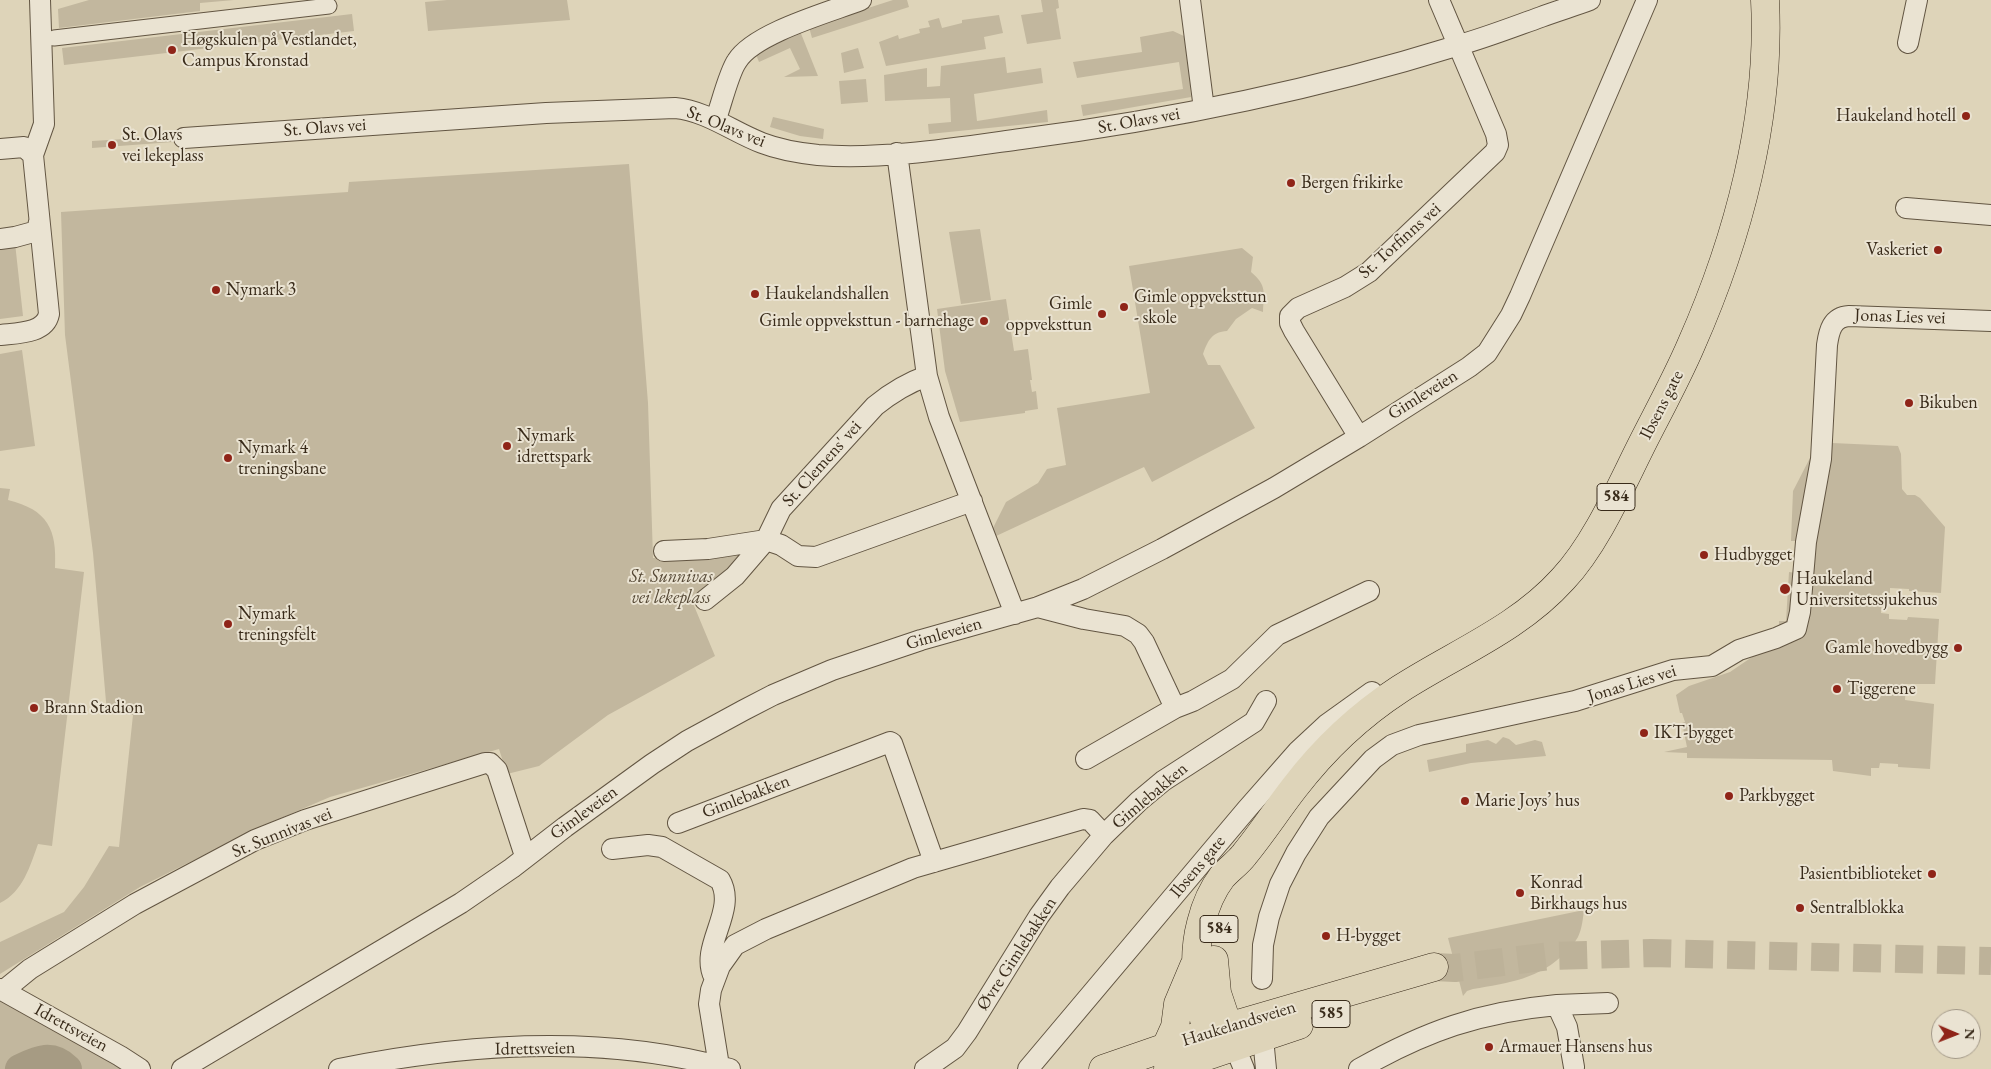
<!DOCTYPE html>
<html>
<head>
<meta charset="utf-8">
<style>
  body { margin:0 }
  #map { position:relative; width:1991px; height:1069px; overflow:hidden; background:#ded4b9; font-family:"EB Garamond",serif }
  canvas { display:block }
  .north { position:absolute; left:1931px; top:1009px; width:50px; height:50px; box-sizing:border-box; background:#eae3d2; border:1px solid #a39988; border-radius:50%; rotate:91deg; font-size:14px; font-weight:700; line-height:20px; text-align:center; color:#392b1a }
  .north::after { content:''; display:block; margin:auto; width:18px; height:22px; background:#8f2418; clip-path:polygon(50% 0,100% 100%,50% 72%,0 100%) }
</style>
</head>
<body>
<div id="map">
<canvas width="1991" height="1069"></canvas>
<div class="north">N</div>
</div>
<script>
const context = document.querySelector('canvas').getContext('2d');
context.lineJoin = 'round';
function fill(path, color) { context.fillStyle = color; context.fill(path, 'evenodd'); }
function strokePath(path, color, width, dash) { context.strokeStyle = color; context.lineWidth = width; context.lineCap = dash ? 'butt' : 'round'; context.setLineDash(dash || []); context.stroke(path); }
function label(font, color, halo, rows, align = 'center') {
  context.font = font + ' "EB Garamond",serif'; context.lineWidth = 4; context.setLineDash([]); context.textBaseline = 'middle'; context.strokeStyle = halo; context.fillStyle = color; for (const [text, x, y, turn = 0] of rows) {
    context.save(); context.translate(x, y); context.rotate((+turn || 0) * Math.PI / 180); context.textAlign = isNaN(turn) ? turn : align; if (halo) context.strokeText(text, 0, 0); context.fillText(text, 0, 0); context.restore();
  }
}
fill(new Path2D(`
  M 89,0 L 234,0 L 200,3 L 200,11 L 59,28 L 58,9 Z
  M 447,0 L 567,0 L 570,20 L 428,31 L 425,2 Z
  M 893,0 L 907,0 L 909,7 L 812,38 L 809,27 Z
  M 1041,0 L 1058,0 L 1059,8 L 1056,9 L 1061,39 L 1027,44 L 1021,15 L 1043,12 Z
  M 352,14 L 354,31 L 64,65 L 62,48 Z
  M 999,15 L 1003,33 L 984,37 L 986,49 L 886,66 L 879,42 L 898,35 L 899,39 L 920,33 L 919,29 L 930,27 L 928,21 L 939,18 L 942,28 L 962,23 L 962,20 Z
  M 800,31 L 818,76 L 784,77 L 800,69 L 790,48 L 759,62 L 755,52 Z
  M 1173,31 L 1186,37 L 1191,97 L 1083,116 L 1081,105 L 1183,89 L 1179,62 L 1077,78 L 1073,62 L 1142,52 L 1140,37 Z
  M 858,48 L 864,68 L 844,73 L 841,53 Z
  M 1005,57 L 1007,73 L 1041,68 L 1043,83 L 974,94 L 977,121 L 1047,110 L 1048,122 L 929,134 L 928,124 L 951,122 L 950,98 L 885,101 L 884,75 L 927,68 L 927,87 L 940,86 L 941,66 Z
  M 866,79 L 868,102 L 841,104 L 839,81 Z
  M 773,117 L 824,129 L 823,139 L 800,136 L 770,127 Z
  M 175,136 L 173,142 L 92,148 L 92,141 Z
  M 629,164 L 648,403 L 653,558 L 692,559 L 743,551 L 742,563 L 692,601 L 715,656 L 608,715 L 539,766 L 507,774 L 499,749 L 330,797 L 260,827 L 140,887 L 0,974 L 0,942 L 64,912 L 84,887 L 109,846 L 119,847 L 133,715 L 107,713 L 93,553 L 65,335 L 61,212 L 348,192 L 349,182 Z
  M 980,229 L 991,300 L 961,304 L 949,232 Z
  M 15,243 L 23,316 L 0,319 L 0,245 Z
  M 1242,248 L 1253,257 L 1251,272 C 1267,285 1264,293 1263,312 L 1252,308 L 1236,319 L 1227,331 C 1212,332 1208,340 1203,354 L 1208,365 L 1220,365 L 1255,428 L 1152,482 L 1144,467 L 994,537 L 993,528 L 1006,502 L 1038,483 L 1047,469 L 1066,465 L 1057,408 L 1150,393 L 1129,266 Z
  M 1006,299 L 1014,351 L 1028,349 L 1032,380 L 1030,380 L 1032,392 L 1036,391 L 1038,409 L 1025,411 L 1025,413 L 960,422 L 945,371 L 937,309 Z
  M 22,350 L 35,446 L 0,451 L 0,354 Z
  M 1832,443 L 1898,446 L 1901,454 L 1902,489 L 1907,495 L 1915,495 L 1920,498 L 1945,527 L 1941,593 L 1909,591 L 1909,589 L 1890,588 L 1890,593 L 1882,593 L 1881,613 L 1889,614 L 1889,619 L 1907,620 L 1908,617 L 1939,619 L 1935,684 L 1906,684 L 1905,700 L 1934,704 L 1930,769 L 1898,767 L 1898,764 L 1880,763 L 1879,768 L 1871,768 L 1871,776 L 1833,771 L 1832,760 L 1687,758 L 1687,753 L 1664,752 L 1687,747 L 1682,723 L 1685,722 L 1682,713 L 1680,713 L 1676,695 L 1689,686 L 1730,672 L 1755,655 L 1779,628 L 1779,621 L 1786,621 L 1789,572 L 1796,573 L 1797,541 L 1791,541 L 1793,491 L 1811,456 Z
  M 0,488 L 10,489 L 8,500 C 48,510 57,529 55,568 L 84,572 L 52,846 L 38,844 C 30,866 23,892 0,903 Z
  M 1503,737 L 1509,739 L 1516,745 L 1535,740 L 1542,742 L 1546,756 L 1471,763 L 1429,772 L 1427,760 L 1466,752 L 1466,744 L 1488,740 L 1496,744 Z
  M 1584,910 C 1583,918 1582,929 1578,937 C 1575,942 1570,948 1566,952 C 1540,979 1508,983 1473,989 L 1467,991 L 1463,996 L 1448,938 Z
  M 0,996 L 127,1069 L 0,1069 Z`), '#c2b79e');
strokePath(new Path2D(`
  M 20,1069 C 37,1061 51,1053 67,1069`), '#a69b83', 30);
strokePath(new Path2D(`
  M 1434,967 L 1455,968 L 1551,956 L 1651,953 L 1991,961`), '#bdb299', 28, [28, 14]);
const pedestrian = new Path2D(`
  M 54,38 L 329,6`);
const minor = new Path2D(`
  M 1190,0 L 1204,109
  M 1908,43 L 1917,0
  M 716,119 C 721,105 729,72 737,61 C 754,33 830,12 861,0
  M 184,138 L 546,113 L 675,108 C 707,111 733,132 762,143 C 780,150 799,153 818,155 C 883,160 956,148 1021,139 C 1167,120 1314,90 1456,46 C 1485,38 1513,27 1541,17 C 1557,11 1574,6 1590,0
  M 0,149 L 24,147 L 33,155
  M 897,153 L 927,376 L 939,417 L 1015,614
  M 1906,208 L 1991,215
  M 0,239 L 15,237 L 37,231 L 39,222
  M 0,335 C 16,333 45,334 49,314 L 33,155 L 44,124 L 40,0
  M 1359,437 L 1294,331 L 1290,323 L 1290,316 L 1298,308 L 1345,287 L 1369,272 L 1495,152 L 1498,145 L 1496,134 L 1439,0
  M 664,551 L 708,549 L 766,540 L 781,509 L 875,406 C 891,393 907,383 927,376
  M 705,600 L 735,576 L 766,540 L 781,545 L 798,556 L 816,557 L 972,501
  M 1038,607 L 1084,619 L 1125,626 L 1138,634 L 1144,642 L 1175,708
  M 1086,759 L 1175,708 L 1193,701 L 1232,679 L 1277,635 L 1369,591
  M 678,823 L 890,742 L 892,743 L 934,862
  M 612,849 L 648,845 L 662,847 L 720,880 C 738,911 699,946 714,977
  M 1262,979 L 1263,945 L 1269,917 L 1280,884 L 1296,853 L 1319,817 L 1373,759 L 1392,745 L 1419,735 L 1575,701 L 1673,670 L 1712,666 L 1739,650 L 1776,638 L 1796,629 L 1800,612 L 1806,542 L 1821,459 L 1827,345 C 1829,331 1832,317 1849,316 L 1991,321
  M 0,989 L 120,1056 L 140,1069
  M 3,991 L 30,969 L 135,904 L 255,840 L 305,820 L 485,763 L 490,763 L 497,770 L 525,856
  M 1557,1005 L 1608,1003
  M 1263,1038 L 1266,1069
  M 1235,1047 L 1244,1069
  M 719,1066 L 709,1004 L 711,990 L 720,966 L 735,945 L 766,929 L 913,868 L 1083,819 L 1090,820 L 1104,835
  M 182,1069 L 461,903 L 512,868 L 565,827 L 652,764 L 687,741 L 744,710 L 773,695 L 832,670 L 921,640 L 1038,607 L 1083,589 L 1162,549 L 1274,488 L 1359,437 L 1469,367 L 1487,353 L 1511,315 L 1520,296 L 1647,0
  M 339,1069 C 466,1043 604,1034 730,1069
  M 925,1069 L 955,1048 L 967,1032 L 1039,916 L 1060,887 L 1104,835 L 1139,801 L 1163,781 L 1254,722 L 1266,701
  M 1028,1069 L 1247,809 L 1298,751 L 1326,725 L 1372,692 L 1380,703
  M 1359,1069 C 1426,1031 1480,1012 1557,1005 L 1567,1027 L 1574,1067`);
const primary = new Path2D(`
  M 1214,960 L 1217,993 L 1234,1044
  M 1166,1047 L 1175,1027 L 1178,1004 L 1194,966
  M 1213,1054 C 1201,1011 1189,968 1201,923 C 1205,907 1212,890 1222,877 C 1229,869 1238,863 1244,855 C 1262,833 1277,810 1294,788 C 1323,750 1360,715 1400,689 C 1456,653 1518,629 1563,579 C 1595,545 1619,490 1640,448 C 1657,414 1676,380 1691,345 C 1738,239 1771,117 1765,0
  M 1103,1069 L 1207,1033 L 1434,967
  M 1168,1069 L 1299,1025`);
strokePath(pedestrian, '#625542', 17);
strokePath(minor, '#625542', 22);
strokePath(primary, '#392b1a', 29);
strokePath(pedestrian, '#eae3d2', 15);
strokePath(minor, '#eae3d2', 20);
strokePath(primary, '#ded4b9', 28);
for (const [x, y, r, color] of [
  [172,50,5,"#8f2418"],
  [1966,116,5,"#8f2418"],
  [112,145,5,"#8f2418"],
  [1291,183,5,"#8f2418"],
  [1938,250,5,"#8f2418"],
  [216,290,5,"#8f2418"],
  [755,294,5,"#8f2418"],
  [1124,307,5,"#8f2418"],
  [1102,314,5,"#8f2418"],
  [984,321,5,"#8f2418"],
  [1909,403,5,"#8f2418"],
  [507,446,5,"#8f2418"],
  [228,458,5,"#8f2418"],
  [1704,555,5,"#8f2418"],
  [1785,589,6,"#8f2418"],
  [228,624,5,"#8f2418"],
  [1958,648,5,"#8f2418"],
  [1837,689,5,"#8f2418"],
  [34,708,5,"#8f2418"],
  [1644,733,5,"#8f2418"],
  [1729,796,5,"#8f2418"],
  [1465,801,5,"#8f2418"],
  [1932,874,5,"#8f2418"],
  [1520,893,5,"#8f2418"],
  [1800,908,5,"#8f2418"],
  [1326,936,5,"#8f2418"],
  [1489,1047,5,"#8f2418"]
]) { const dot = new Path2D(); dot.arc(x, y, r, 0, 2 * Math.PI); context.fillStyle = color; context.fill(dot); strokePath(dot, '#eae3d2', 2); }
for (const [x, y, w] of [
  [1616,497,38],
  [1219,929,38],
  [1331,1014,38]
]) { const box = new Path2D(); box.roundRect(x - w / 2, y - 13.5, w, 27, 4); context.fillStyle = '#eae3d2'; context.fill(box); strokePath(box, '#392b1a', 1); }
label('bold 16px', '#392b1a', null, [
  ["584",1616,497],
  ["584",1219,929],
  ["585",1331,1014]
]);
label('18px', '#392b1a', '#eae3d2', [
  ["Høgskulen på Vestlandet,",182,40],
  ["Campus Kronstad",182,61],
  ["Haukeland hotell",1956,116,"right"],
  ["St. Olavs",122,135],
  ["vei lekeplass",122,156],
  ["Bergen frikirke",1301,183],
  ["Vaskeriet",1928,250,"right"],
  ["Nymark 3",226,290],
  ["Haukelandshallen",765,294],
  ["Gimle oppveksttun",1134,297],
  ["- skole",1134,318],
  ["Gimle",1092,304,"right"],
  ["oppveksttun",1092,325,"right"],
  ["Gimle oppveksttun - barnehage",974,321,"right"],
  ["Bikuben",1919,403],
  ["Nymark",517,436],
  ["idrettspark",517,457],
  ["Nymark 4",238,448],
  ["treningsbane",238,469],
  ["Hudbygget",1714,555],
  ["Haukeland",1796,579],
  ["Universitetssjukehus",1796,600],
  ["Nymark",238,614],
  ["treningsfelt",238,635],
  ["Gamle hovedbygg",1948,648,"right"],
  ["Tiggerene",1847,689],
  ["Brann Stadion",44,708],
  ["IKT-bygget",1654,733],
  ["Parkbygget",1739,796],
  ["Marie Joys’ hus",1475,801],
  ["Pasientbiblioteket",1922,874,"right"],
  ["Konrad",1530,883],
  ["Birkhaugs hus",1530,904],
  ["Sentralblokka",1810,908],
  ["H-bygget",1336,936],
  ["Armauer Hansens hus",1499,1047]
], 'left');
label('18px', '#392b1a', '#eae3d2', [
  ["St. Olavs vei",1139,121,-10],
  ["St. Olavs vei",726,127,22],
  ["St. Olavs vei",325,128,-4],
  ["St. Torfinns vei",1400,241,-42],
  ["Jonas Lies vei",1900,317,2],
  ["Gimleveien",1423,395,-32],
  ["Ibsens gate",1662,405,-63],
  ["St. Clemens' vei",822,464,-48],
  ["Gimleveien",944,634,-16],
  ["Jonas Lies vei",1632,684,-17],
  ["Gimlebakken",1150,796,-40],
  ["Gimlebakken",746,797,-21],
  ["Gimleveien",584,813,-36],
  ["St. Sunnivas vei",282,833,-22],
  ["Ibsens gate",1198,867,-50],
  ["Øvre Gimlebakken",1017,954,-57],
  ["Haukelandsveien",1239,1024,-17],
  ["Idrettsveien",71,1028,29],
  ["Idrettsveien",535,1049,-1]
]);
label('italic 18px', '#544734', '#eae3d2', [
  ["St. Sunnivas",671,577],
  ["vei lekeplass",671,598]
]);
</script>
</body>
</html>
